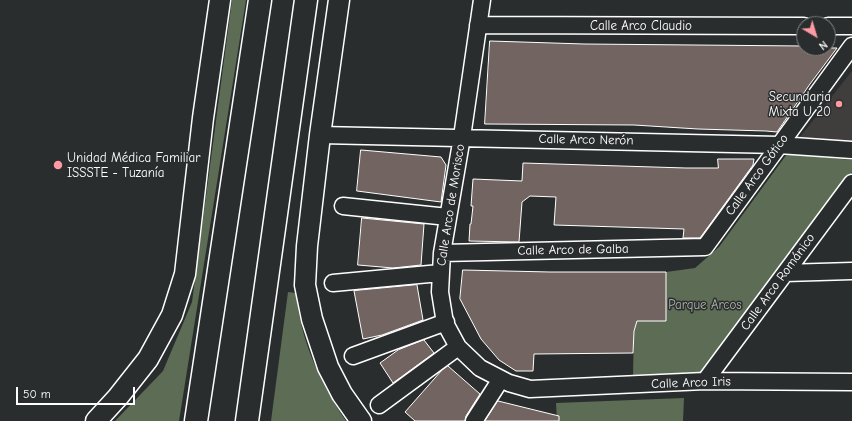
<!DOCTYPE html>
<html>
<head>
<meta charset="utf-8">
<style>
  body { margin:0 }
  #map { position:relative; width:852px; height:421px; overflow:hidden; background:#2a2d2e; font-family:"Comic Neue",sans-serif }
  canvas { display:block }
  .north { position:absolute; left:796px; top:16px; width:40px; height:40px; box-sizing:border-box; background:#2a2d2e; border:1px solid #7f8182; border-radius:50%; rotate:142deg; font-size:11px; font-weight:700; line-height:16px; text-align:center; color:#fff }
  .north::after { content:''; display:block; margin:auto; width:14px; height:18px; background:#ff9aa2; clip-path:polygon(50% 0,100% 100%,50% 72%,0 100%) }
  .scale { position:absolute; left:16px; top:387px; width:119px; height:18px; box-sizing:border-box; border:2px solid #fff; border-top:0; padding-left:5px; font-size:12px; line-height:14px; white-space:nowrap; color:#fff; -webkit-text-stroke:3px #2a2d2e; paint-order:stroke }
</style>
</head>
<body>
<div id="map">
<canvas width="852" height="421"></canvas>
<div class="north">N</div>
<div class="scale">50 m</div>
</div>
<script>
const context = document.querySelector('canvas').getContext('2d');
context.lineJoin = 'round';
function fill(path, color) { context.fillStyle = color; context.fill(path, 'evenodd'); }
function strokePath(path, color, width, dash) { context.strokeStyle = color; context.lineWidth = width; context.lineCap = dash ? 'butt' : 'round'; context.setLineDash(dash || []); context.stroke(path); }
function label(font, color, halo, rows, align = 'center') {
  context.font = font + ' "Comic Neue",sans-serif'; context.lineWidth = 3; context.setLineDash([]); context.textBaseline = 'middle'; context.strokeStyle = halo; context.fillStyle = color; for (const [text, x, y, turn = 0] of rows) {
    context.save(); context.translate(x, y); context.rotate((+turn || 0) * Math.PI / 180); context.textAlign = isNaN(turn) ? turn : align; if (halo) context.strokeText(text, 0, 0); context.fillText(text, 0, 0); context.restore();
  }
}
fill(new Path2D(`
  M 852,71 L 852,144 L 800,137 Z`), '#403e3d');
fill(new Path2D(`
  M 232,0 L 246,0 L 179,421 L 115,421 L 163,371 L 192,302 Z
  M 787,154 L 852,160 L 852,172 L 776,271 L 703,374 L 633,377 L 634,321 L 665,321 L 666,272 L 695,268 L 719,247 Z
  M 288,292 L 296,293 C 301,341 319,381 346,421 L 271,421 Z
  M 684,398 L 683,421 L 557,421 L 556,403 Z`), '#5d6c55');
const building = new Path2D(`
  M 490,41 L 584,44 L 804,46 L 804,48 L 837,48 L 810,84 L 777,132 L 766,131 L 698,129 L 634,125 L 485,124 Z
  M 361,150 L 441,157 L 446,165 L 441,202 L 357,191 Z
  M 718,159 L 754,159 L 753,165 L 700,238 L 683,238 L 684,229 L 554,225 L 556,197 L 530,196 L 522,202 L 519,242 L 469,241 L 470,224 L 471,224 L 473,206 L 471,206 L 473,179 L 522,181 L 523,163 L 686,168 L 718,168 Z
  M 362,218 L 424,224 L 421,265 L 393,268 L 358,265 Z
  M 463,270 L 550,272 L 666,272 L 666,321 L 637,321 L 634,331 L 633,353 L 534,354 L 533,371 L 516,371 L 499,360 L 481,339 L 460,299 Z
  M 417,285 L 423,320 L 382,335 L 363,339 L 354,291 Z
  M 424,340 L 434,353 L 393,383 L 380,363 L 398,350 Z
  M 448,366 L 480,394 L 466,416 L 465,421 L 415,421 L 405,412 L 442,370 Z
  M 498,401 L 559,416 L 559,421 L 485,421 Z`);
fill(building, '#726460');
strokePath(building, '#fff', 1);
const minor = new Path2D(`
  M 482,0 L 462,137 L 442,253 L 440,292 L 445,323 L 458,347 L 480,368 L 509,383 L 530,389 L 705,381 L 852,382
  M 478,25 L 804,26
  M 828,26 L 852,26
  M 320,135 L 779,145 L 852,150
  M 343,206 L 448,217
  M 442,253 L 705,247 L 852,46
  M 785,273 L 852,271
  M 333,283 L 440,273
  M 353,356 L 446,322
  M 705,381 L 852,183
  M 379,405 L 458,347
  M 474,421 L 501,379`);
const major = new Path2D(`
  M 339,0 L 320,135 L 307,246 L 305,285 L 312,319 L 328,367 L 342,394 L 361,421
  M 96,421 L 118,397 L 148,359 L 172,315 L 185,274 L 203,118 L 220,0`);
const highway = new Path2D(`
  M 196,421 L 260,0
  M 247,421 L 306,0`);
strokePath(minor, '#fff', 19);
strokePath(major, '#fff', 23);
strokePath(highway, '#fff', 25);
strokePath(minor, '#2a2d2e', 16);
strokePath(major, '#2a2d2e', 20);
strokePath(highway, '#2a2d2e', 22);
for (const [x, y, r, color] of [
  [839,104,4,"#ff9aa2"],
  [58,165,5,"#ff9aa2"]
]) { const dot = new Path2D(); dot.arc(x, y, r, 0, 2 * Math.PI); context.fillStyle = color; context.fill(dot); strokePath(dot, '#2a2d2e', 1.5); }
label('13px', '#fff', '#2a2d2e', [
  ["Calle Arco Claudio",641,26],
  ["Calle Arco Nerón",586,140,1],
  ["Calle Arco Gótico",757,175,-54],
  ["Calle Arco de Morisco",451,205,-81],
  ["Calle Arco de Galba",573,250,-1],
  ["Calle Arco Románico",778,282,-54],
  ["Calle Arco Iris",691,383,-2]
]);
label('13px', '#fff', '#2a2d2e', [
  ["Secundaria",831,97],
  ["Mixta U 20",831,112],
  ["Unidad Médica Familiar",67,158,"left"],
  ["ISSSTE - Tuzanía",67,173,"left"]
], 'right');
label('13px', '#aeb6aa', '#2a2d2e', [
  ["Parque Arcos",705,305]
]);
</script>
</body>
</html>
